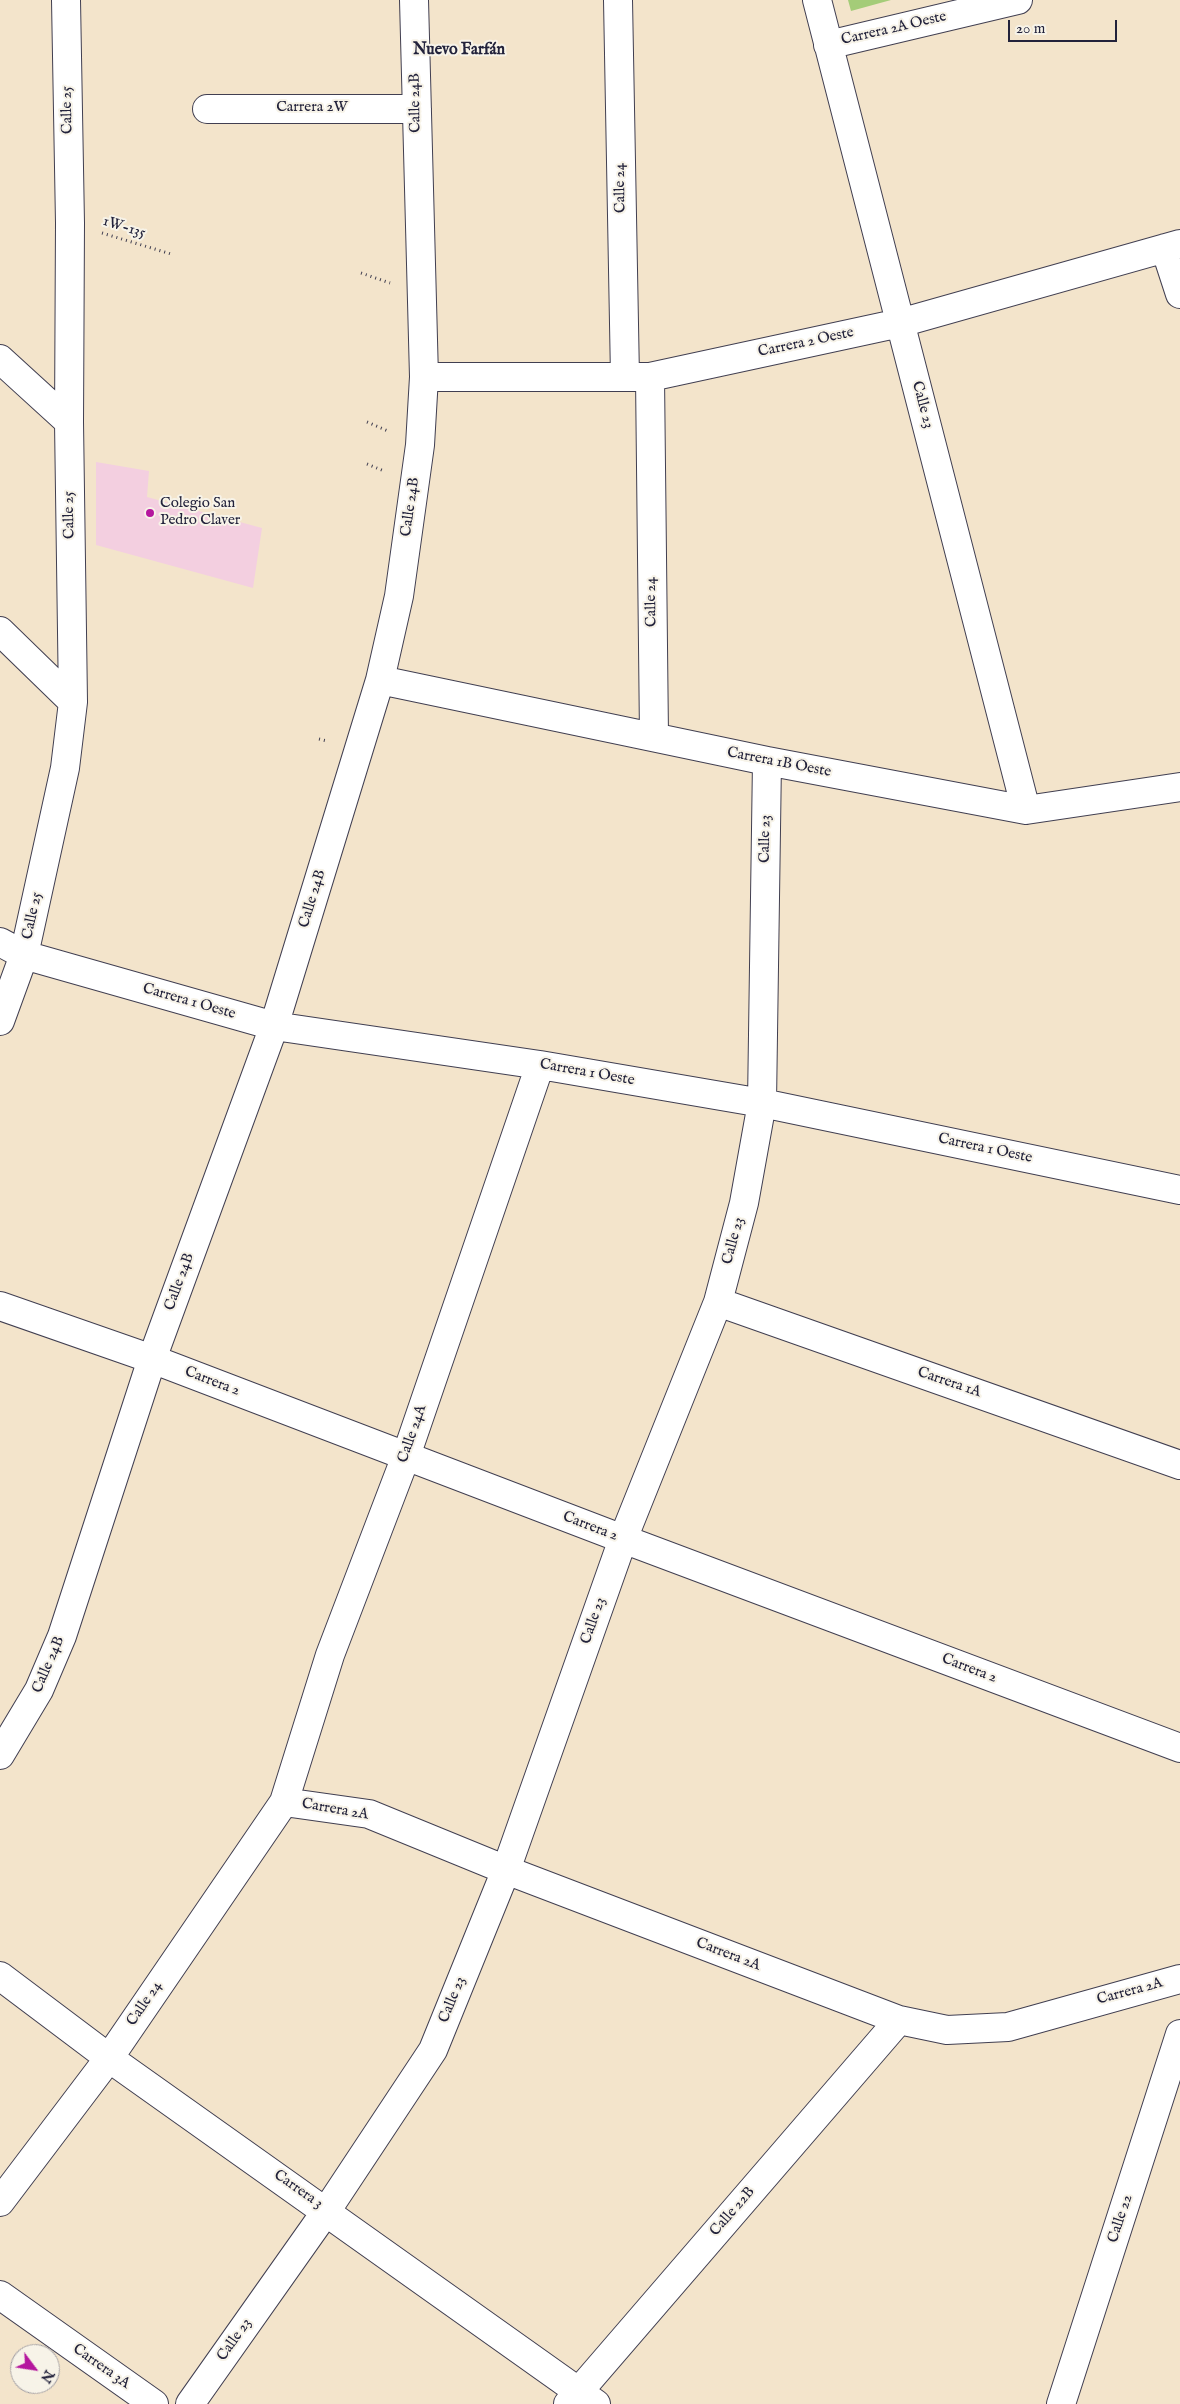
<!DOCTYPE html>
<html>
<head>
<meta charset="utf-8">
<style>
  body { margin:0 }
  #map { position:relative; width:1180px; height:2404px; overflow:hidden; background:#f3e4cb; font-family:"IM FELL English",serif }
  canvas { display:block }
  .north { position:absolute; left:10px; top:2344px; width:50px; height:50px; box-sizing:border-box; background:#f7f3e8; border:1px solid #a29fa3; border-radius:50%; rotate:121deg; font-size:14px; font-weight:700; line-height:20px; text-align:center; color:#22223b }
  .north::after { content:''; display:block; margin:auto; width:18px; height:22px; background:#b5179e; clip-path:polygon(50% 0,100% 100%,50% 72%,0 100%) }
  .scale { position:absolute; left:1008px; top:20px; width:109px; height:22px; box-sizing:border-box; border:2px solid #22223b; border-top:0; padding-left:6px; font-size:15px; line-height:18px; white-space:nowrap; color:#22223b; -webkit-text-stroke:4px #f7f3e8; paint-order:stroke }
</style>
</head>
<body>
<div id="map">
<canvas width="1180" height="2404"></canvas>
<div class="north">N</div>
<div class="scale">20 m</div>
</div>
<script>
const context = document.querySelector('canvas').getContext('2d');
context.lineJoin = 'round';
function fill(path, color) { context.fillStyle = color; context.fill(path, 'evenodd'); }
function strokePath(path, color, width, dash) { context.strokeStyle = color; context.lineWidth = width; context.lineCap = dash ? 'butt' : 'round'; context.setLineDash(dash || []); context.stroke(path); }
function label(font, color, halo, rows, align = 'center') {
  context.font = font + ' "IM FELL English",serif'; context.lineWidth = 4; context.setLineDash([]); context.textBaseline = 'middle'; context.strokeStyle = halo; context.fillStyle = color; for (const [text, x, y, turn = 0] of rows) {
    context.save(); context.translate(x, y); context.rotate((+turn || 0) * Math.PI / 180); context.textAlign = isNaN(turn) ? turn : align; if (halo) context.strokeText(text, 0, 0); context.fillText(text, 0, 0); context.restore();
  }
}
fill(new Path2D(`
  M 96,462 L 149,471 L 147,497 L 262,528 L 253,588 L 96,545 Z`), '#f3cfe0');
fill(new Path2D(`
  M 848,0 L 891,0 L 851,11 Z`), '#a4cc78');
const minor = new Path2D(`
  M 618,0 L 625,377
  M 817,0 L 1026,810
  M 828,45 L 1018,0
  M 207,109 L 417,109
  M 1165,248 L 1180,294
  M 0,359 L 69,422
  M 424,377 L 650,377 L 900,323 L 1180,244
  M 650,377 L 654,736
  M 0,631 L 73,702
  M 380,680 L 767,761 L 1026,810 L 1180,787
  M 0,942 L 24,955 L 274,1026 L 540,1065 L 762,1103 L 1180,1190
  M 0,1021 L 24,955 L 65,768 L 73,702 L 69,422 L 70,223 L 66,0
  M 718,1302 L 1180,1465
  M 0,1306 L 152,1359 L 623,1539 L 1180,1748
  M 0,1755 L 39,1690 L 62,1636 L 152,1359 L 274,1026 L 380,680 L 399,596 L 420,445 L 424,377 L 414,0
  M 284,1802 L 369,1814 L 506,1870 L 899,2020 L 947,2030 L 1008,2027 L 1180,1979
  M 0,1976 L 109,2058 L 596,2404
  M 0,2202 L 109,2058 L 284,1802 L 330,1655 L 406,1456 L 540,1065
  M 0,2295 L 154,2404
  M 190,2404 L 327,2210 L 433,2050 L 506,1870 L 623,1539 L 718,1302 L 744,1203 L 762,1103 L 767,761
  M 568,2404 L 899,2020
  M 1061,2404 L 1180,2034`);
strokePath(minor, '#413f51', 30);
strokePath(new Path2D(`
  M 102,233 L 171,254
  M 361,273 L 390,283
  M 367,422 L 388,431
  M 367,464 L 384,471
  M 319,739 L 327,741`), '#413f51', 3, [1, 4]);
strokePath(minor, '#fff', 28);
for (const [x, y, r, color] of [
  [150,513,5,"#b5179e"]
]) { const dot = new Path2D(); dot.arc(x, y, r, 0, 2 * Math.PI); context.fillStyle = color; context.fill(dot); strokePath(dot, '#f7f3e8', 2); }
label('15px', '#22223b', '#f7f3e8', [
  ["Carrera 2A Oeste",894,29,-13],
  ["Calle 24B",416,103,-91],
  ["Carrera 2W",312,108],
  ["Calle 25",68,110,-91],
  ["Calle 24",621,188,-91],
  ["1W-135",124,228,17],
  ["Carrera 2 Oeste",806,343,-12],
  ["Calle 23",922,405,75],
  ["Calle 24B",411,507,-82],
  ["Calle 25",70,515,-91],
  ["Calle 24",652,602,-91],
  ["Carrera 1B Oeste",779,763,11],
  ["Calle 23",766,839,-89],
  ["Calle 24B",313,899,-73],
  ["Calle 25",33,916,-78],
  ["Carrera 1 Oeste",189,1002,16],
  ["Carrera 1 Oeste",587,1073,10],
  ["Carrera 1 Oeste",985,1149,12],
  ["Calle 23",734,1241,-75],
  ["Calle 24B",180,1282,-70],
  ["Carrera 2",212,1382,21],
  ["Carrera 1A",949,1383,19],
  ["Calle 24A",413,1434,-71],
  ["Carrera 2",590,1527,21],
  ["Calle 23",594,1621,-71],
  ["Calle 24B",49,1665,-67],
  ["Carrera 2",969,1669,21],
  ["Carrera 2A",335,1810,10],
  ["Carrera 2A",728,1955,21],
  ["Carrera 2A",1130,1992,-15],
  ["Calle 23",453,2000,-68],
  ["Calle 24",145,2004,-56],
  ["Carrera 3",298,2190,35],
  ["Calle 22B",733,2212,-49],
  ["Calle 22",1121,2219,-72],
  ["Calle 23",235,2340,-55],
  ["Carrera 3A",101,2367,35]
]);
label('15px', '#22223b', '#f7f3e8', [
  ["Colegio San",160,504],
  ["Pedro Claver",160,521]
], 'left');
label('bold 16px', '#22223b', '#f7f3e8', [
  ["Nuevo Farfán",459,51]
]);
</script>
</body>
</html>
